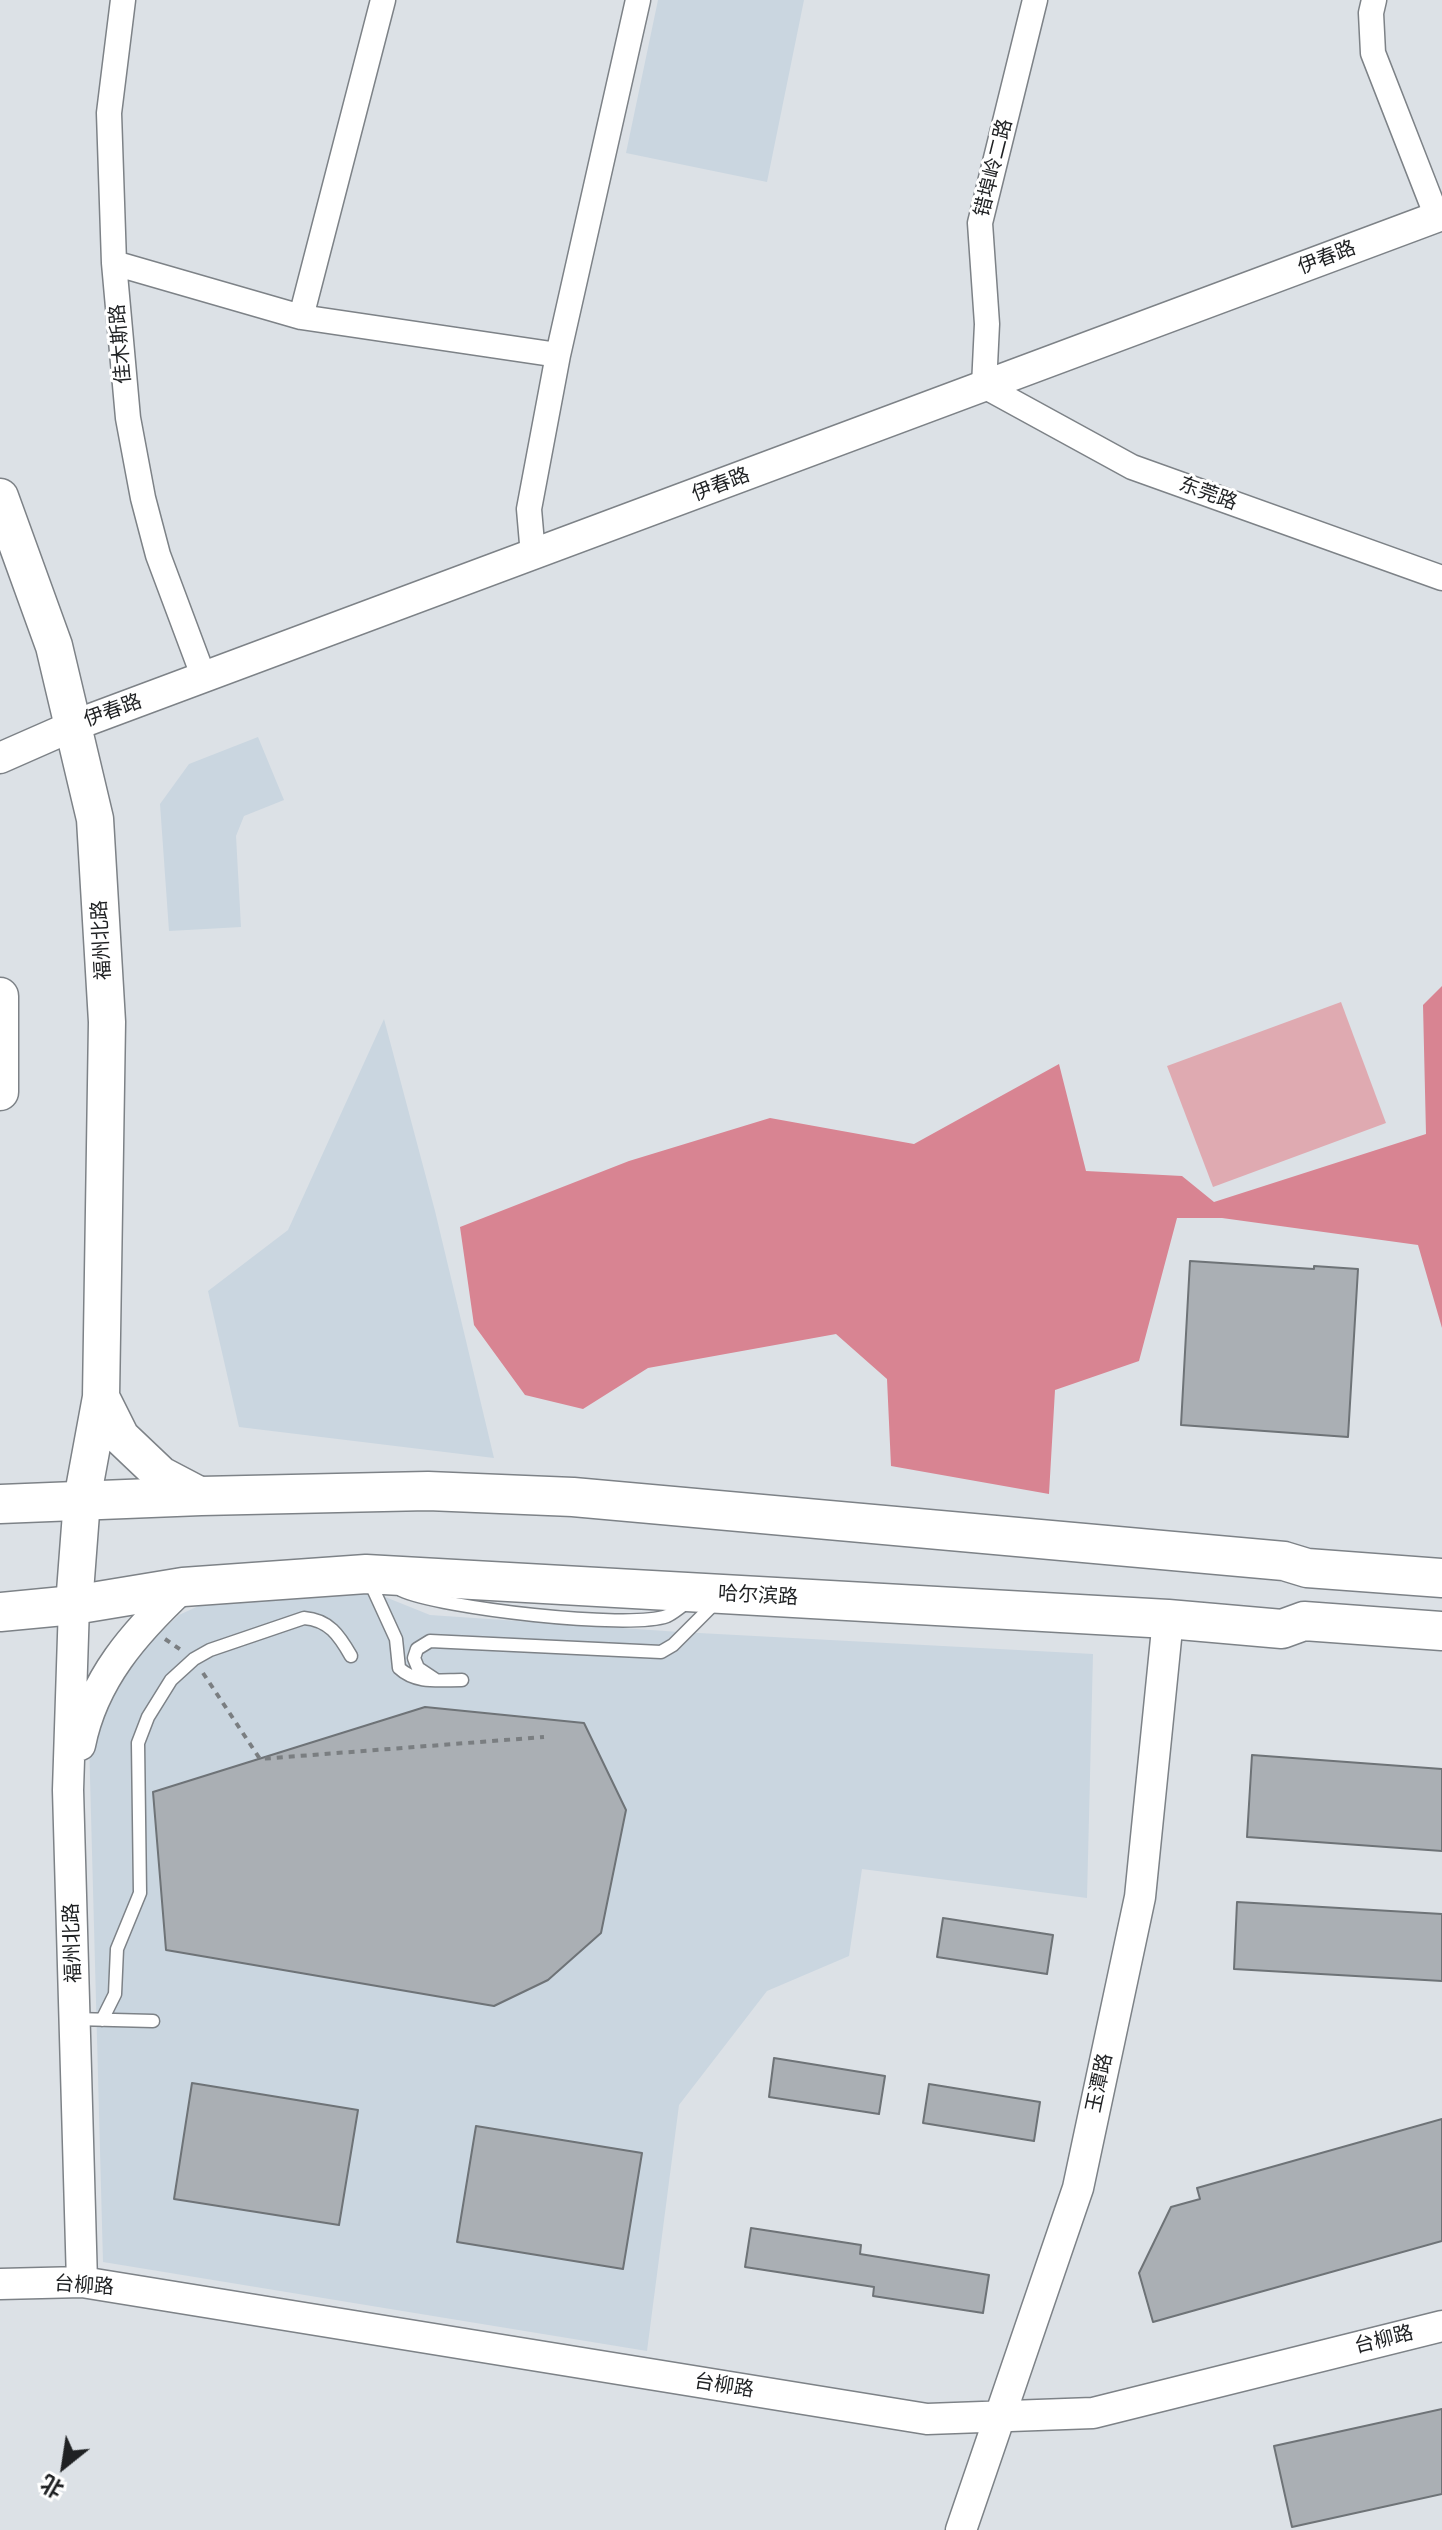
<!DOCTYPE html>
<html>
<head>
<meta charset="utf-8">
<style>
  body { margin:0 }
  #map { position:relative; width:1442px; height:2530px; overflow:hidden; background:#dce1e6; font-family:Merriweather,"Noto Sans SC",serif }
  canvas { display:block }
  .north { position:absolute; left:24px; top:2426px; width:80px; height:80px; -webkit-text-stroke:6px #fff; paint-order:stroke; rotate:210deg; font-size:22px; font-weight:700; line-height:32px; text-align:center; color:#1f2123 }
  .north::after { content:''; display:block; margin:auto; width:28px; height:36px; background:#1f2123; clip-path:polygon(50% 0,100% 100%,50% 72%,0 100%) }
</style>
</head>
<body>
<div id="map">
<canvas width="1442" height="2530"></canvas>
<div class="north">北</div>
</div>
<script>
const context = document.querySelector('canvas').getContext('2d');
context.lineJoin = 'round';
function fill(path, color) { context.fillStyle = color; context.fill(path, 'evenodd'); }
function strokePath(path, color, width, dash) { context.strokeStyle = color; context.lineWidth = width; context.lineCap = dash ? 'butt' : 'round'; context.setLineDash(dash || []); context.stroke(path); }
function label(font, color, halo, rows, align = 'center') {
  context.font = font + ' Merriweather,"Noto Sans SC",serif'; context.lineWidth = 6; context.setLineDash([]); context.textBaseline = 'middle'; context.strokeStyle = halo; context.fillStyle = color; for (const [text, x, y, turn = 0] of rows) {
    context.save(); context.translate(x, y); context.rotate((+turn || 0) * Math.PI / 180); context.textAlign = isNaN(turn) ? turn : align; if (halo) context.strokeText(text, 0, 0); context.fillText(text, 0, 0); context.restore();
  }
}
fill(new Path2D(`
  M 658,0 L 804,0 L 767,182 L 626,153 Z
  M 258,737 L 284,800 L 244,816 L 236,836 L 241,927 L 169,931 L 160,804 L 189,764 Z
  M 384,1019 L 435,1211 L 494,1458 L 239,1427 L 208,1291 L 288,1230 Z
  M 343,1580 L 430,1615 L 680,1632 L 1093,1654 L 1087,1898 L 862,1869 L 849,1956 L 767,1991 L 679,2105 L 647,2351 L 103,2262 L 89,1740 L 118,1672 L 179,1615 L 229,1592 Z`), '#cad6e0');
fill(new Path2D(`
  M 1341,1002 L 1386,1123 L 1213,1187 L 1167,1066 Z`), '#dfaab1');
fill(new Path2D(`
  M 1442,986 L 1442,1328 L 1418,1245 L 1222,1218 L 1177,1218 L 1139,1361 L 1055,1390 L 1049,1494 L 891,1466 L 887,1379 L 836,1334 L 648,1368 L 583,1409 L 525,1395 L 474,1325 L 460,1227 L 629,1161 L 770,1118 L 914,1144 L 1059,1064 L 1086,1171 L 1182,1176 L 1214,1202 L 1426,1134 L 1423,1005 Z`), '#d88492');
const building = new Path2D(`
  M 1190,1261 L 1314,1269 L 1314,1266 L 1358,1269 L 1348,1437 L 1181,1425 Z
  M 425,1707 L 584,1723 L 626,1810 L 601,1933 L 548,1980 L 494,2006 L 166,1950 L 153,1792 Z
  M 1252,1755 L 1442,1769 L 1442,1851 L 1247,1837 Z
  M 1237,1902 L 1442,1914 L 1442,1981 L 1234,1969 Z
  M 943,1918 L 1053,1935 L 1047,1974 L 937,1957 Z
  M 774,2058 L 885,2076 L 879,2114 L 769,2097 Z
  M 192,2083 L 358,2110 L 339,2225 L 174,2199 Z
  M 929,2084 L 1040,2102 L 1034,2141 L 923,2123 Z
  M 1442,2119 L 1442,2241 L 1153,2322 L 1139,2273 L 1171,2207 L 1200,2199 L 1197,2188 Z
  M 476,2126 L 642,2153 L 623,2269 L 457,2242 Z
  M 751,2228 L 861,2245 L 860,2254 L 989,2275 L 983,2313 L 873,2296 L 874,2287 L 745,2267 Z
  M 1442,2409 L 1442,2494 L 1292,2527 L 1274,2446 Z`);
fill(building, '#aaafb4');
strokePath(building, '#6e7377', 2);
const service = new Path2D(`
  M 369,1580 L 396,1639 L 399,1668 C 416,1684 439,1680 462,1680
  M 401,1590 C 439,1608 629,1630 667,1616 C 674,1613 681,1606 688,1602
  M 436,1680 L 418,1668 L 414,1658 L 417,1649 L 430,1641 L 661,1652 L 673,1645 L 717,1601
  M 75,2019 L 153,2021
  M 102,2020 L 115,1994 L 117,1949 L 140,1893 L 138,1743 L 148,1717 L 171,1680 L 194,1659 L 210,1650 L 304,1618 C 329,1620 339,1635 351,1656`);
const minor = new Path2D(`
  M 123,0 L 109,113 L 114,263 L 128,418 L 143,498 L 158,555 L 204,678
  M 1035,0 L 980,223 L 987,324 L 984,386 L 1132,467 L 1442,578
  M 1374,0 L 1371,13 L 1373,53 L 1437,217
  M 114,263 L 301,317 L 558,355
  M 301,317 L 383,0
  M 533,555 L 529,509 L 558,355 L 638,0`);
const tertiary = new Path2D(`
  M 0,758 L 75,725 L 1442,215
  M 74,1605 L 68,1790 L 82,2282
  M 80,1745 C 93,1679 135,1632 183,1587
  M 0,2284 L 82,2282 L 927,2419 L 1093,2413 L 1442,2326
  M 961,2530 L 1078,2188 L 1140,1897 L 1168,1619`);
const primary = new Path2D(`
  M 0,497 L 54,646 L 95,819 L 107,1022 L 101,1397 L 82,1500 L 74,1605
  M 0,996 L 0,1092
  M 101,1397 L 121,1437 L 161,1475 L 201,1496`);
const trunk = new Path2D(`
  M 0,1504 L 201,1496 L 428,1491 L 573,1497 L 1284,1561 L 1307,1568 L 1442,1578
  M 0,1612 L 74,1605 L 183,1587 L 366,1574 L 1168,1619 L 1282,1629 L 1304,1621 L 1442,1631`);
strokePath(service, '#7d8287', 15);
strokePath(minor, '#7d8287', 27);
strokePath(tertiary, '#7d8287', 33);
strokePath(primary, '#7d8287', 39);
strokePath(trunk, '#7d8287', 41);
strokePath(new Path2D(`
  M 165,1639 L 181,1650
  M 203,1673 L 260,1759 L 544,1737`), '#7a7e81', 4, [6, 6]);
strokePath(service, '#fff', 12);
strokePath(minor, '#fff', 24);
strokePath(tertiary, '#fff', 30);
strokePath(primary, '#fff', 36);
strokePath(trunk, '#fff', 38);
label('20px', '#1f2123', '#fff', [
  ["错埠岭二路",994,168,-76],
  ["伊春路",1327,258,-21],
  ["佳木斯路",121,344,-95],
  ["伊春路",721,485,-21],
  ["东莞路",1208,494,20],
  ["伊春路",113,711,-20],
  ["福州北路",102,940,-93],
  ["哈尔滨路",758,1596,3],
  ["福州北路",73,1943,-92],
  ["玉潭路",1100,2083,-78],
  ["台柳路",84,2286,4],
  ["台柳路",1384,2340,-14],
  ["台柳路",724,2386,9]
]);
</script>
</body>
</html>
